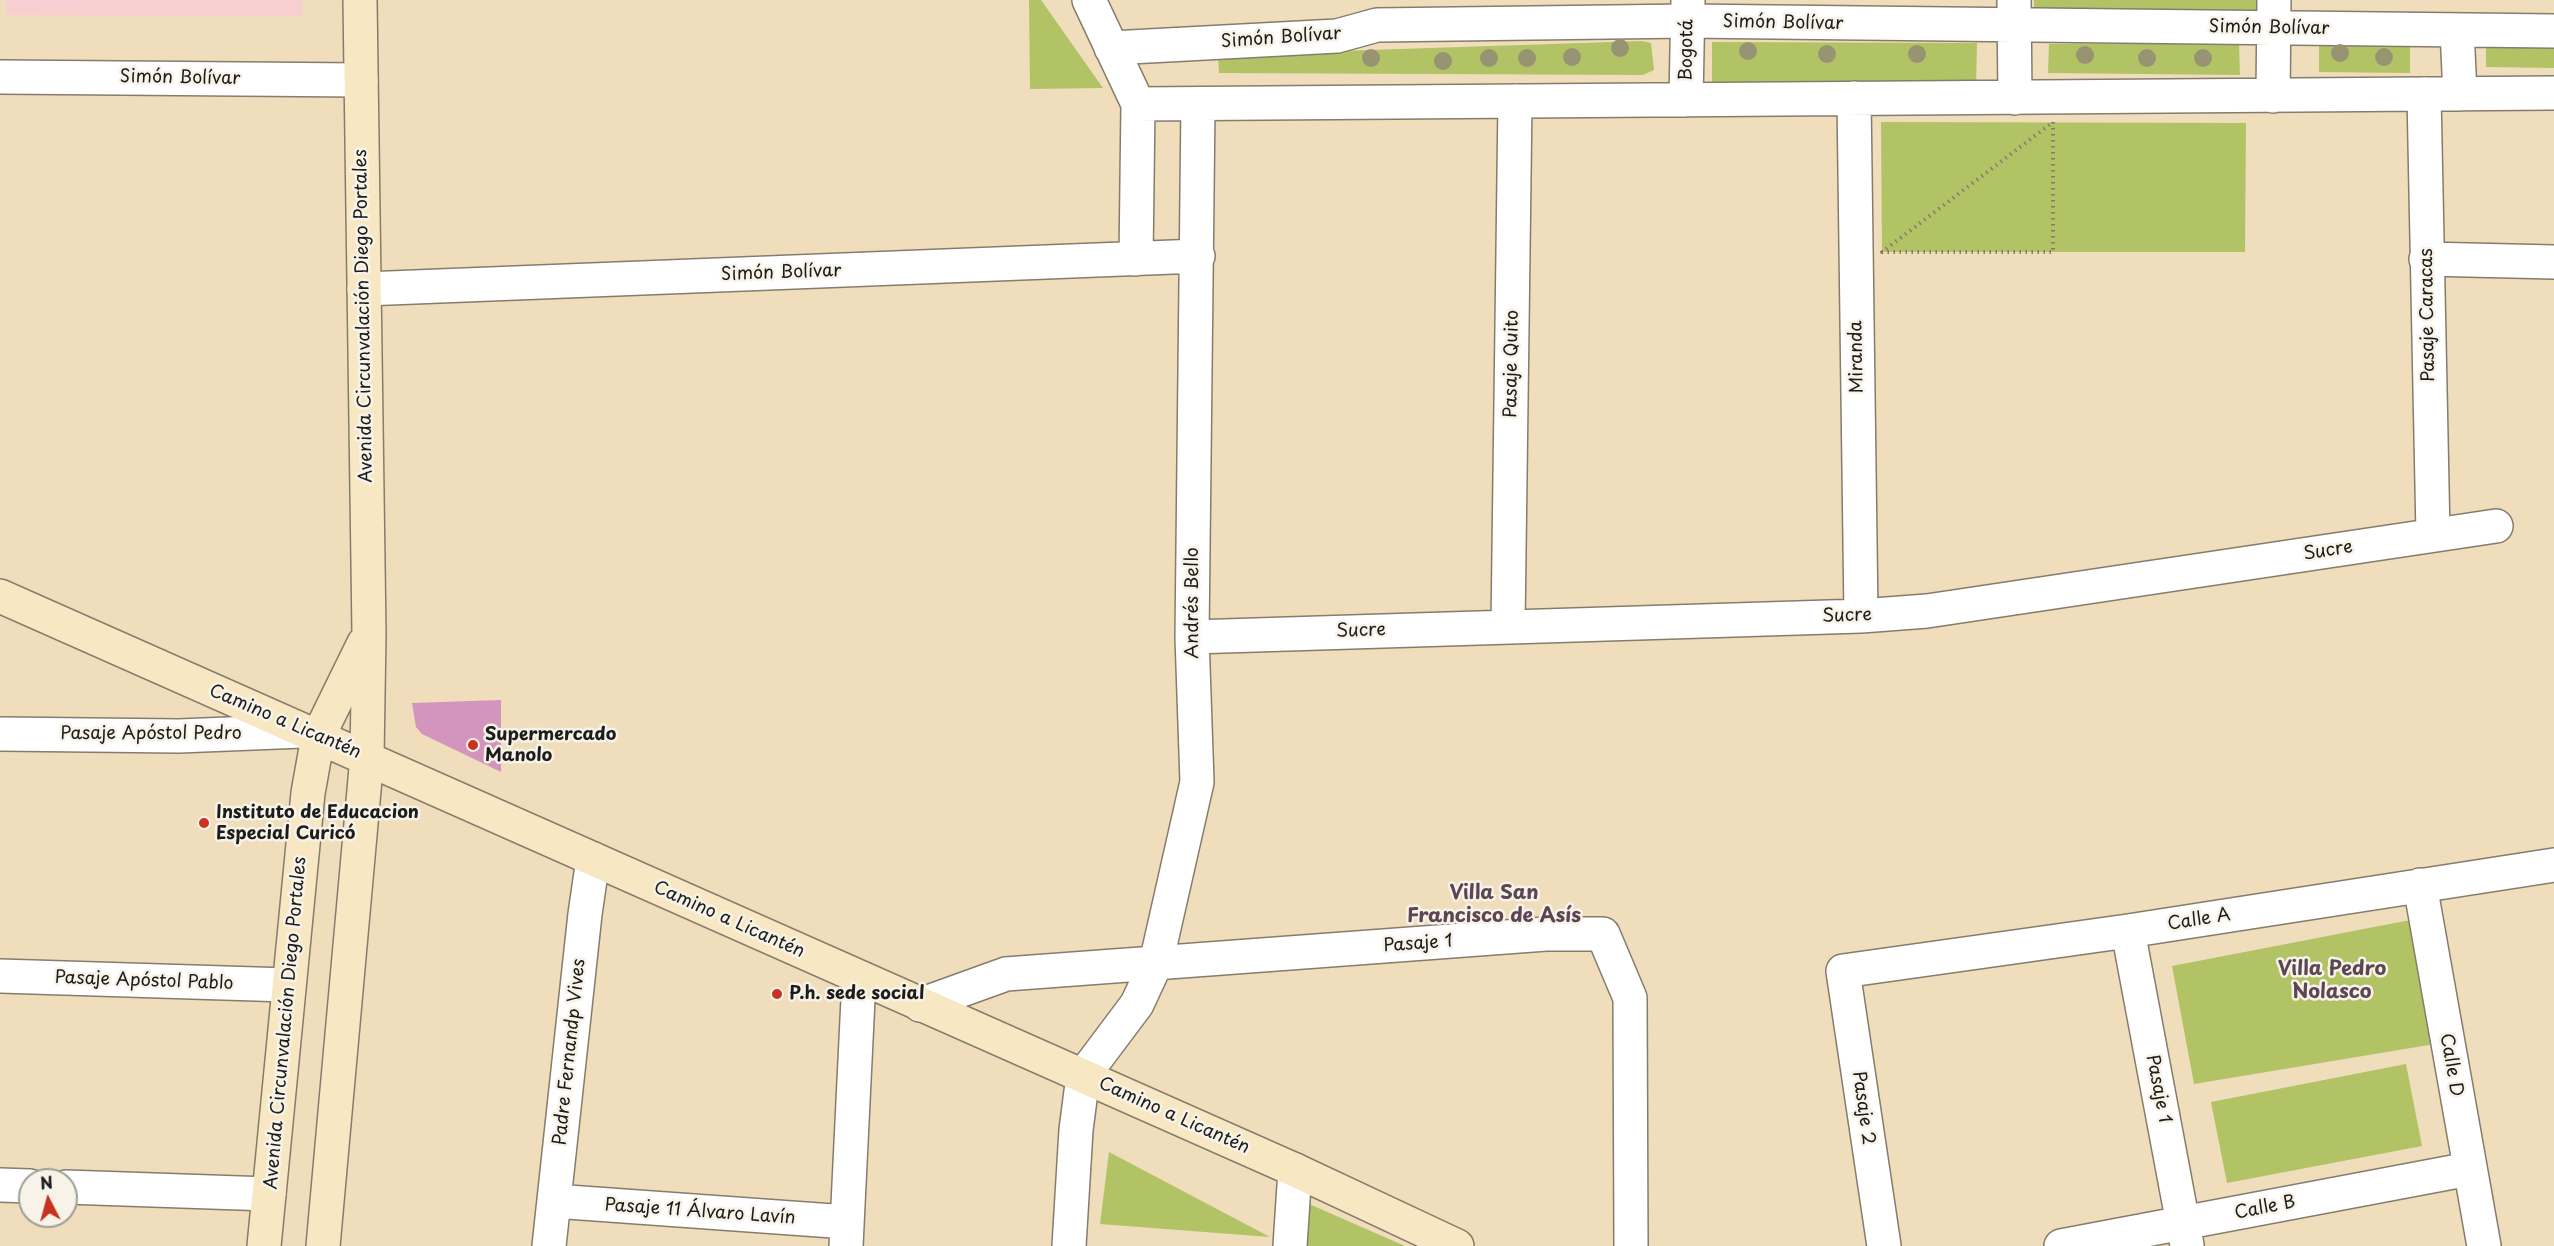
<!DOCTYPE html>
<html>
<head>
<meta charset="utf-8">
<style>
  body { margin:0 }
  #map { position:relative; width:2554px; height:1246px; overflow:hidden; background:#efddbc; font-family:"Playpen Sans",sans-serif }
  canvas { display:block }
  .north { position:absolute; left:18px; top:1168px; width:60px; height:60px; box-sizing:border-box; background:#f7f3e8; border:2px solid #9f9d96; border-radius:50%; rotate:354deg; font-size:16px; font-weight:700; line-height:24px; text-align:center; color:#1c1c1c }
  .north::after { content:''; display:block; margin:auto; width:21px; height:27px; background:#c8321e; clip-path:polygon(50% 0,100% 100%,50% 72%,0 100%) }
</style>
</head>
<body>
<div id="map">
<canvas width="2554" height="1246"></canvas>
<div class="north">N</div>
</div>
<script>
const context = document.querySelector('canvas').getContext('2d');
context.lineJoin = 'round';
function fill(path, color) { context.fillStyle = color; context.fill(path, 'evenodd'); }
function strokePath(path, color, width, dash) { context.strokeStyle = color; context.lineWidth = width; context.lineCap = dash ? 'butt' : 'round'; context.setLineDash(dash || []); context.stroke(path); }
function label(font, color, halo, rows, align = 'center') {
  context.font = font + ' "Playpen Sans",sans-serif'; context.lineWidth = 5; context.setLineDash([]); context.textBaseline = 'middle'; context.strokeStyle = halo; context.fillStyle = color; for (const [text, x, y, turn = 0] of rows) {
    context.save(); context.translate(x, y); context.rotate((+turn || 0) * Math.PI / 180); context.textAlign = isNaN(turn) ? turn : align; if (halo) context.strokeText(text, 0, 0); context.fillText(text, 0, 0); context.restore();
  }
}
fill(new Path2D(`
  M 6,0 L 302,0 L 303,16 L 7,15 Z`), '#f7cfd0');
fill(new Path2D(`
  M 1029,0 L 1041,0 L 1103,88 L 1030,89 Z
  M 2034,0 L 2258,0 L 2258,10 L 2034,8 Z
  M 2486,33 L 2554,34 L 2554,68 L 2486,67 Z
  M 1642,41 L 1651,43 L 1654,70 L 1643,75 L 1219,73 L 1218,55 Z
  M 1712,42 L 1977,43 L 1976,87 L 1712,83 Z
  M 2239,43 L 2240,75 L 2048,73 L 2049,44 Z
  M 2319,44 L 2410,45 L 2410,73 L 2319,72 Z
  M 1881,122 L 2246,123 L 2245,252 L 1882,252 Z
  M 2426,917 L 2447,1042 L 2194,1084 L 2172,966 Z
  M 2406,1064 L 2422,1146 L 2227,1183 L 2211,1102 Z
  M 1109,1152 L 1270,1237 L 1100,1224 Z
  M 1284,1193 L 1405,1246 L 1284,1246 Z`), '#b2c366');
fill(new Path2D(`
  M 501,700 L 501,772 L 422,734 L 416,727 L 412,703 Z`), '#d394bd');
const street = new Path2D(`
  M 1089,0 L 1138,104 L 1136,259
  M 2014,0 L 2015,98
  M 2457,30 L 2460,94
  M 1111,48 L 1337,36 L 1377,25 L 1688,21 L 2554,31
  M 0,77 L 361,80
  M 2424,94 L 2433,535
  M 2273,96 L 2274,0
  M 1854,98 L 1861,616
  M 1686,100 L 1688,0
  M 1138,104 L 2554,93
  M 2426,259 L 2554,262
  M 364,289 L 1198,256
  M 1508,626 L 1515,101
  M 1192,637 L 1861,616 L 1927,611 L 2496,526
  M 0,734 L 179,736 L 302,731
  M 2420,885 L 2484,1246
  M 2128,931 L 2187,1245
  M 0,976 L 288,985
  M 920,1005 L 1006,974 L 1546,934 L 1603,934 L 1630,998 L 1631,1246
  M 0,1185 L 30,1186
  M 66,1187 L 269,1194
  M 554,1201 L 847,1222
  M 549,1246 L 585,914 L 593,859
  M 846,1246 L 859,978
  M 1069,1246 L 1076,1130 L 1083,1076 L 1137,1004 L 1156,963 L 1197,782 L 1192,637 L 1198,104
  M 1290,1246 L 1295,1170
  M 1884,1246 L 1843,971 L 2128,931 L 2554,865
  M 2061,1246 L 2469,1169`);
const secondary = new Path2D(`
  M 0,596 L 1295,1170 L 1457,1246
  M 264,1246 L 308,793 L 318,737 L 364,643
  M 323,1246 L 367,757 L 369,633 L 360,0`);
strokePath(street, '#867c6c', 36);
strokePath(secondary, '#867c6c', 36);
strokePath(new Path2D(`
  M 2053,122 L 2053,252 L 1882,252 Z`), '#867c6c', 4, [1.5, 4.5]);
strokePath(street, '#fff', 33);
strokePath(secondary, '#f7e8c3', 33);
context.fillStyle = '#989372';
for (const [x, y] of [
  [1620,48],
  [1748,51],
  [2340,53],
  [1827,54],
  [1917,54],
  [2085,55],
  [1572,57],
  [2384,57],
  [1371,58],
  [1489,58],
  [1527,58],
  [2147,58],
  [2203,58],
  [1443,61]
]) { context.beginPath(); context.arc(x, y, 9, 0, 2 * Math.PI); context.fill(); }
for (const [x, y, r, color] of [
  [473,745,6,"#c8321e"],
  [204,823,6,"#c8321e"],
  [777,994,6,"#c8321e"]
]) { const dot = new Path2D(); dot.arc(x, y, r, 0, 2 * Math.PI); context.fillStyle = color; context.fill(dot); strokePath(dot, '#f7f3e8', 2); }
label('18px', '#1c1c1c', '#f7f3e8', [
  ["Simón Bolívar",1783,23,1],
  ["Simón Bolívar",2269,28,1],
  ["Simón Bolívar",1281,38,-4],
  ["Bogotá",1687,50,-89],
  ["Simón Bolívar",180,78,1],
  ["Simón Bolívar",781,273,-2],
  ["Pasaje Caracas",2428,315,-91],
  ["Avenida Circunvalación Diego Portales",364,316,-91],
  ["Miranda",1857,357,-91],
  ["Pasaje Quito",1512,364,-89],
  ["Sucre",2328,551,-9],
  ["Andrés Bello",1193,603,-90],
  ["Sucre",1847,616,-2],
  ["Sucre",1361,631,-2],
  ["Camino a Licantén",285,722,23],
  ["Pasaje Apóstol Pedro",151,734],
  ["Camino a Licantén",729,920,24],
  ["Calle A",2199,920,-9],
  ["Pasaje 1",1418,944,-4],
  ["Pasaje Apóstol Pablo",144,981,2],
  ["Avenida Circunvalación Diego Portales",286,1023,-85],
  ["Padre Fernandp Vives",570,1052,-84],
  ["Calle D",2451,1065,80],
  ["Pasaje 1",2158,1089,79],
  ["Pasaje 2",1863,1108,82],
  ["Camino a Licantén",1174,1116,24],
  ["Calle B",2265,1208,-11],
  ["Pasaje 11 Álvaro Lavín",700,1212,4]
]);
label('bold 18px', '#1c1c1c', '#f7f3e8', [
  ["Supermercado",485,735],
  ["Manolo",485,756],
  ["Instituto de Educacion",216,813],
  ["Especial Curicó",216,834],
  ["P.h. sede social",789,994]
], 'left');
label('bold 20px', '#5c4654', '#f7f3e8', [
  ["Villa San",1494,893],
  ["Francisco de Asís",1494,916],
  ["Villa Pedro",2332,969],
  ["Nolasco",2332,992]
]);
</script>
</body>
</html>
